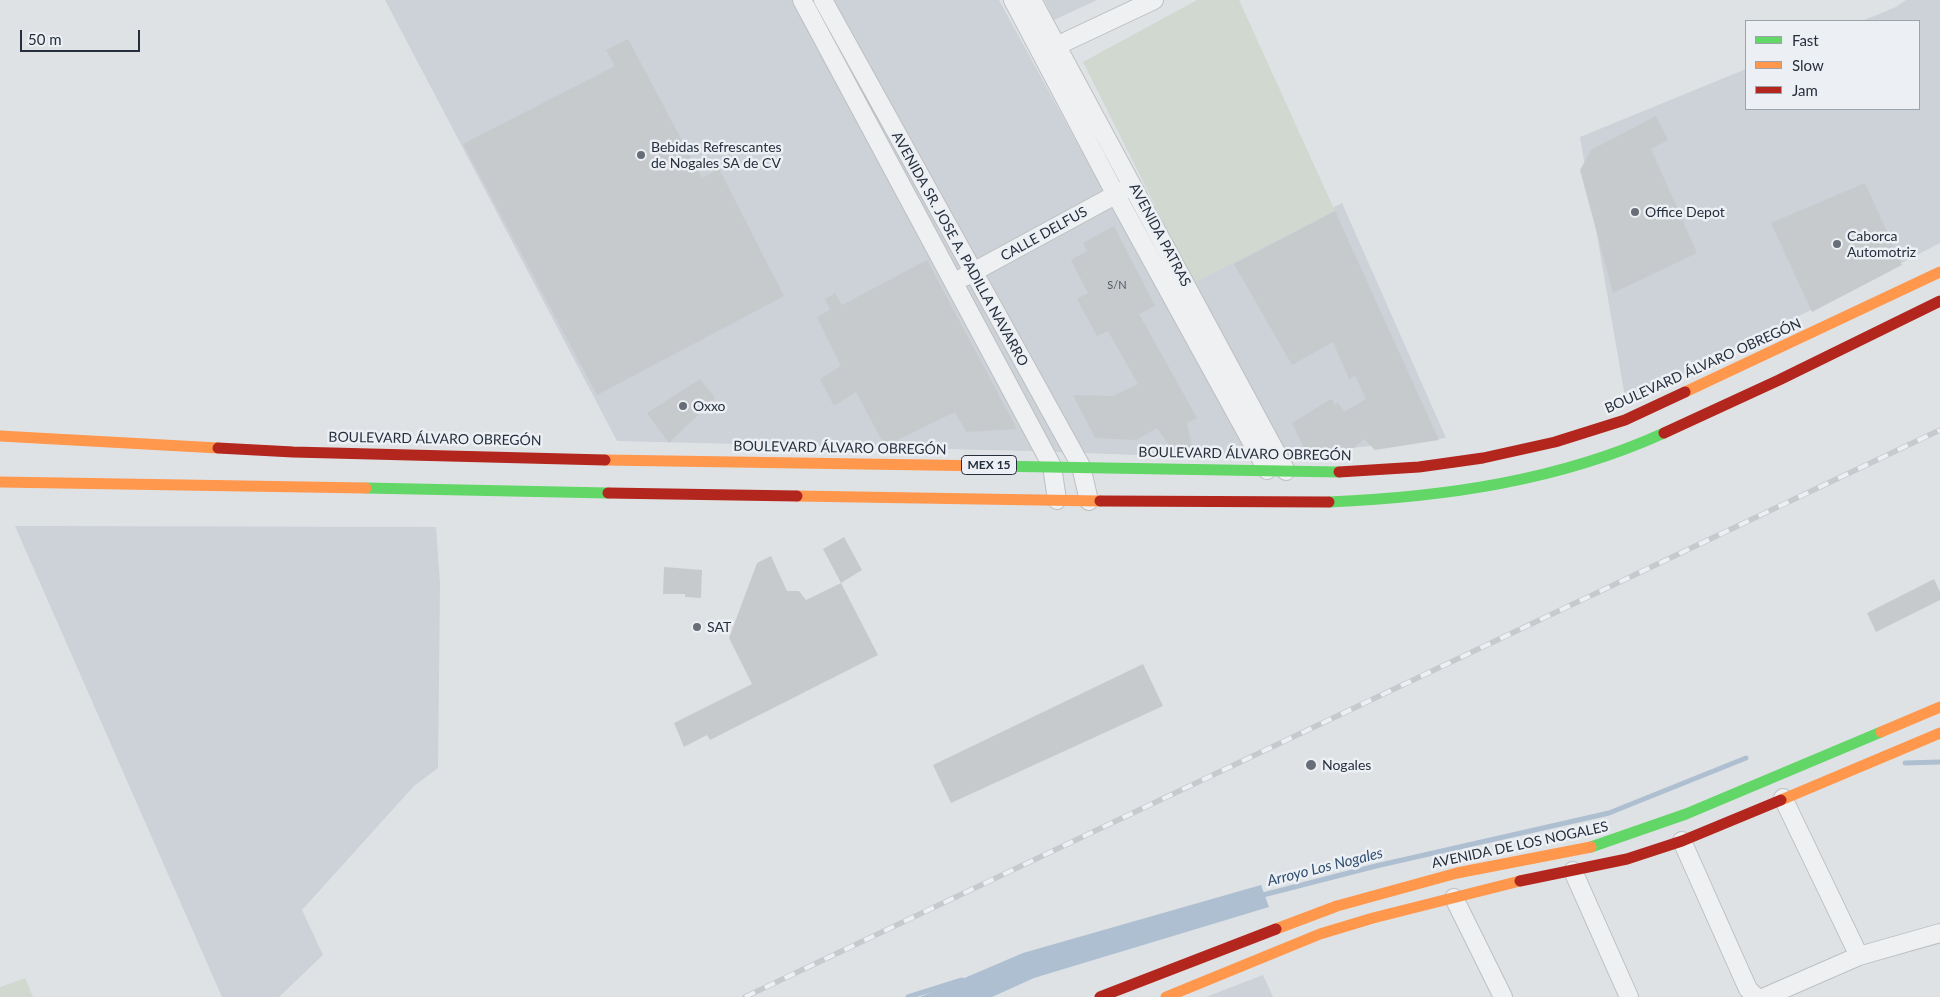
<!DOCTYPE html>
<html>
<head>
<meta charset="utf-8">
<style>
  body { margin:0 }
  #map { position:relative; width:1940px; height:997px; overflow:hidden; background:#dfe2e5; font-family:Lato,sans-serif }
  canvas { display:block }
  .legend { position:absolute; left:1745px; top:20px; width:175px; height:90px; box-sizing:border-box; background:#ecf0f4; border:1px solid #9da3ab; margin:0; padding:6px 9px; list-style:none; font-size:15px; color:#262f3d }
  .legend li { display:flex; align-items:center; gap:10px; height:25px }
  .legend b { width:25px; border:1px solid #9da3ab }
  .scale { position:absolute; left:20px; top:30px; width:120px; height:22px; box-sizing:border-box; border:2px solid #262f3d; border-top:0; padding-left:6px; font-size:15px; line-height:18px; white-space:nowrap; color:#262f3d; -webkit-text-stroke:4px #ecf0f4; paint-order:stroke }
</style>
</head>
<body>
<div id="map">
<canvas width="1940" height="997"></canvas>
<ul class="legend">
<li><b style="height:6px;background:#63d668"></b>Fast</li>
<li><b style="height:6px;background:#ff974d"></b>Slow</li>
<li><b style="height:6px;background:#b3261e"></b>Jam</li>
</ul>
<div class="scale">50 m</div>
</div>
<script>
const context = document.querySelector('canvas').getContext('2d');
context.lineJoin = 'round';
function fill(path, color) { context.fillStyle = color; context.fill(path, 'evenodd'); }
function strokePath(path, color, width, dash) { context.strokeStyle = color; context.lineWidth = width; context.lineCap = dash ? 'butt' : 'round'; context.setLineDash(dash || []); context.stroke(path); }
function label(font, color, halo, rows, align = 'center') {
  context.font = font + ' Lato,sans-serif'; context.lineWidth = 5; context.setLineDash([]); context.textBaseline = 'middle'; context.strokeStyle = halo; context.fillStyle = color; for (const [text, x, y, turn = 0] of rows) {
    context.save(); context.translate(x, y); context.rotate((+turn || 0) * Math.PI / 180); context.textAlign = isNaN(turn) ? turn : align; if (halo) context.strokeText(text, 0, 0); context.fillText(text, 0, 0); context.restore();
  }
}
fill(new Path2D(`
  M 385,0 L 999,0 L 1161,297 L 1342,203 L 1446,438 L 1248,459 L 1028,451 L 617,441 Z
  M 1044,0 L 1097,0 L 1054,20 Z
  M 1906,0 L 1940,0 L 1940,243 L 1654,391 L 1625,397 L 1580,137 L 1746,69 L 1746,109 L 1919,109 L 1919,21 L 1862,21 L 1896,7 Z
  M 15,526 L 436,527 L 440,583 L 438,768 L 414,786 L 302,910 L 323,955 L 279,997 L 222,997 Z
  M 1263,975 L 1273,997 L 1206,997 Z`), '#cdd1d8');
fill(new Path2D(`
  M 1197,0 L 1239,0 L 1335,211 L 1194,283 L 1083,62 Z
  M 25,978 L 33,997 L 0,997 L 0,987 Z`), '#d0d8d0');
fill(new Path2D(`
  M 1261,885 L 1269,907 L 1034,978 L 992,997 L 920,997 L 1023,953 Z`), '#adbfd0');
strokePath(new Path2D(`
  M 1905,763 L 1940,762
  M 1259,896 L 1376,866 L 1609,813 L 1746,758
  M 908,997 L 962,980`), '#adbfd0', 5);
fill(new Path2D(`
  M 628,39 L 702,178 L 719,169 L 784,296 L 597,395 L 463,144 L 615,66 L 606,50 Z
  M 1656,116 L 1668,140 L 1651,149 L 1697,253 L 1613,293 L 1580,170 L 1591,150 Z
  M 1865,183 L 1902,265 L 1812,312 L 1771,223 Z
  M 1335,211 L 1439,440 L 1375,450 L 1364,439 L 1354,448 L 1304,448 L 1292,423 L 1331,399 L 1335,405 L 1338,402 L 1344,412 L 1366,399 L 1355,376 L 1349,379 L 1333,342 L 1292,365 L 1234,264 Z
  M 1114,226 L 1155,306 L 1139,314 L 1197,418 L 1187,423 L 1192,447 L 1184,446 L 1173,451 L 1157,428 L 1136,440 L 1095,438 L 1073,395 L 1113,396 L 1138,384 L 1108,331 L 1097,336 L 1077,299 L 1088,293 L 1071,260 L 1087,251 L 1083,243 Z
  M 927,260 L 1017,429 L 966,432 L 955,412 L 885,446 L 856,392 L 834,406 L 820,379 L 841,366 L 817,317 L 830,310 L 825,299 L 835,293 L 842,305 Z
  M 700,379 L 715,398 L 669,443 L 647,413 Z
  M 844,537 L 862,570 L 841,583 L 823,549 Z
  M 771,556 L 787,591 L 799,591 L 806,600 L 841,583 L 878,655 L 710,740 L 707,735 L 684,747 L 674,723 L 752,684 L 729,638 L 757,563 Z
  M 664,567 L 702,570 L 701,598 L 685,597 L 685,594 L 663,594 Z
  M 1934,579 L 1940,592 L 1940,600 L 1876,632 L 1867,613 Z
  M 1143,664 L 1163,706 L 951,803 L 933,765 Z`), '#c7cacd');
const street = new Path2D(`
  M 802,0 L 1052,466 L 1057,500
  M 823,0 L 1081,466 L 1089,501
  M 1013,0 L 1116,195 L 1267,470
  M 1032,0 L 1286,471
  M 1048,50 L 1154,0
  M 964,277 L 1126,189
  M 1783,798 L 1859,956
  M 1682,841 L 1748,989 L 1756,997
  M 1573,871 L 1629,997
  M 1454,898 L 1503,997
  M 1765,997 L 1859,956 L 1940,933`);
strokePath(street, '#bdc0c3', 20);
strokePath(street, '#eef0f1', 18);
strokePath(new Path2D(`
  M 991,466 L 1339,472
  M 366,488 L 608,493
  M 1329,502 C 1444,497 1558,481 1664,433
  M 1591,847 L 1686,814 L 1881,732`), '#63d668', 11);
strokePath(new Path2D(`
  M 1685,392 L 1940,272
  M 0,436 L 218,448
  M 605,460 L 991,466
  M 0,482 L 366,488
  M 797,496 L 1100,501
  M 1881,732 L 1940,707
  M 1781,800 L 1940,733
  M 1276,929 L 1337,906 L 1457,873 L 1591,847
  M 1166,997 L 1320,934 L 1373,918 L 1520,881`), '#ff974d', 11);
strokePath(new Path2D(`
  M 1664,433 L 1779,380 L 1940,301
  M 218,448 L 293,452 L 605,460
  M 1339,472 L 1419,467 L 1483,458 L 1555,442 L 1625,420 L 1685,392
  M 608,493 L 797,496
  M 1100,501 L 1329,502
  M 1520,881 L 1627,859 L 1682,841 L 1781,800
  M 1100,997 L 1276,929`), '#b3261e', 11);
const rail = new Path2D(`
  M 745,997 L 1940,430`);
strokePath(rail, '#c8c9cc', 5.5);
strokePath(rail, '#ecf0f4', 4, [11]);
for (const [x, y, r, color] of [
  [641,155,5,"#676e78"],
  [1635,212,5,"#676e78"],
  [1837,244,5,"#676e78"],
  [683,406,5,"#676e78"],
  [697,627,5,"#676e78"],
  [1311,765,6,"#676e78"]
]) { const dot = new Path2D(); dot.arc(x, y, r, 0, 2 * Math.PI); context.fillStyle = color; context.fill(dot); strokePath(dot, '#ecf0f4', 2); }
label('11px', '#4f5662', null, [
  ["S/N",1117,285]
]);
for (const [x, y, w] of [
  [989,465,55]
]) { const box = new Path2D(); box.roundRect(x - w / 2, y - 9.5, w, 19, 4); context.fillStyle = '#ecf0f4'; context.fill(box); strokePath(box, '#262f3d', 1); }
label('bold 12px', '#262f3d', null, [
  ["MEX 15",989,465]
]);
label('14px', '#262f3d', '#ecf0f4', [
  ["Bebidas Refrescantes",651,147],
  ["de Nogales SA de CV",651,163],
  ["Office Depot",1645,212],
  ["Caborca",1847,236],
  ["Automotriz",1847,252],
  ["Oxxo",693,406],
  ["SAT",707,627],
  ["Nogales",1322,765]
], 'left');
label('14px', '#262f3d', '#ecf0f4', [
  ["CALLE DELFUS",1044,234,-29],
  ["AVENIDA PATRAS",1160,235,62],
  ["AVENIDA SR. JOSE A. PADILLA NAVARRO",960,249,61],
  ["BOULEVARD ÁLVARO OBREGÓN",1703,366,-24],
  ["BOULEVARD ÁLVARO OBREGÓN",435,439,1],
  ["BOULEVARD ÁLVARO OBREGÓN",840,448,1],
  ["BOULEVARD ÁLVARO OBREGÓN",1245,454,1],
  ["AVENIDA DE LOS NOGALES",1520,845,-12]
]);
label('italic 15px', '#314f70', '#ecf0f4', [
  ["Arroyo Los Nogales",1325,867,-14]
]);
</script>
</body>
</html>
